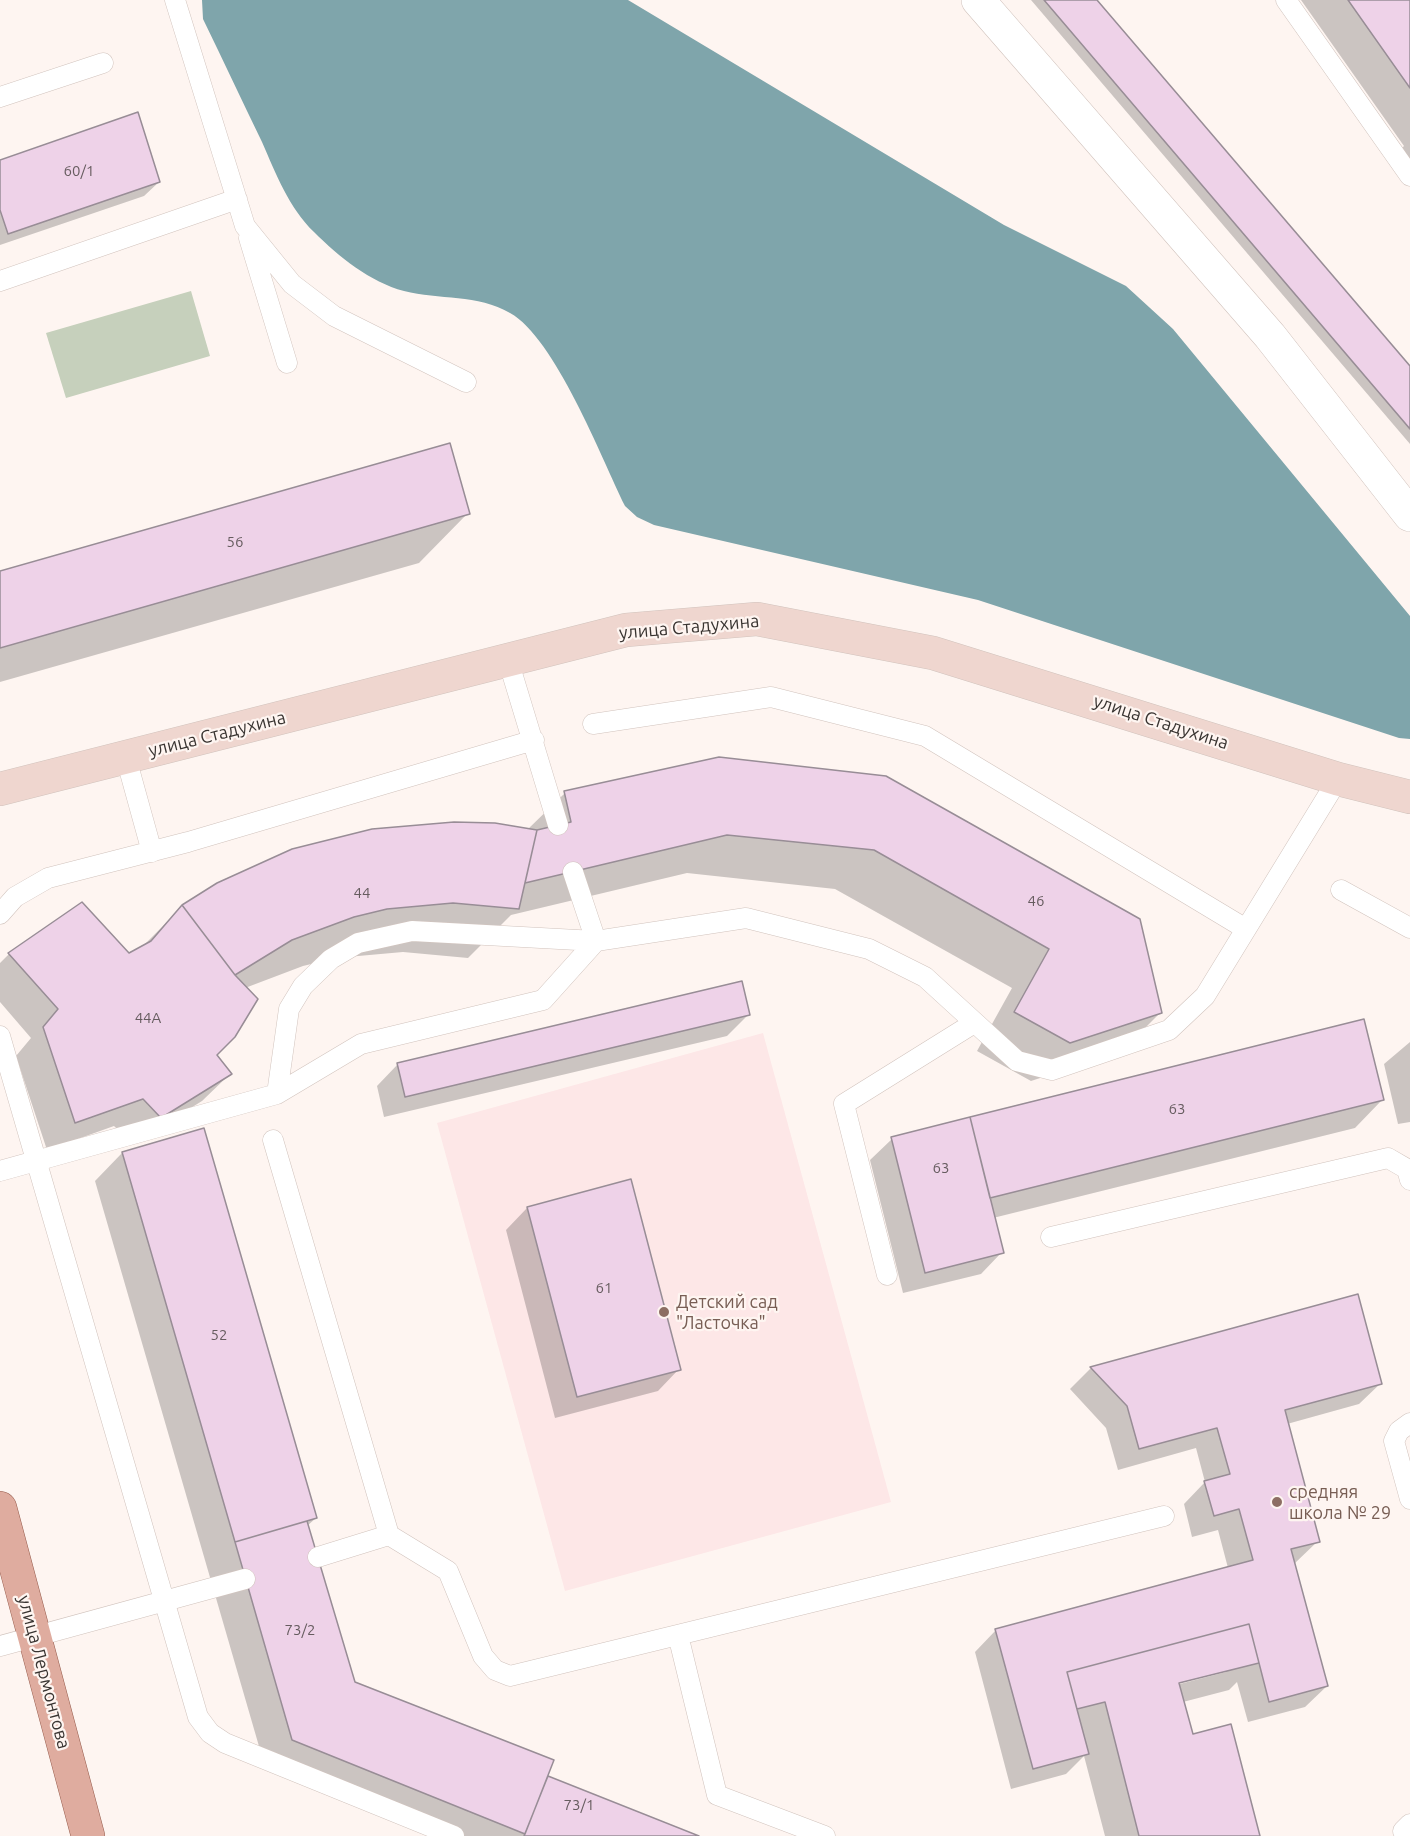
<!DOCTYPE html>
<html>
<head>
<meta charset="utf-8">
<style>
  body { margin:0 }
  canvas { display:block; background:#fef5f1 }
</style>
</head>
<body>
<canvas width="1410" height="1836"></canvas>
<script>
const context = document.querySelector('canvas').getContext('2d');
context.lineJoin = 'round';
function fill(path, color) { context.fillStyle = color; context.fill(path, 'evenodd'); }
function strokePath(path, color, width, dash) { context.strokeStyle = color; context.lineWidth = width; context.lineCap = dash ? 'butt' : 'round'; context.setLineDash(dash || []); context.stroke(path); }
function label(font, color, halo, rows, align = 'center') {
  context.font = font + ' Ubuntu,sans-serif'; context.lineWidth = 4.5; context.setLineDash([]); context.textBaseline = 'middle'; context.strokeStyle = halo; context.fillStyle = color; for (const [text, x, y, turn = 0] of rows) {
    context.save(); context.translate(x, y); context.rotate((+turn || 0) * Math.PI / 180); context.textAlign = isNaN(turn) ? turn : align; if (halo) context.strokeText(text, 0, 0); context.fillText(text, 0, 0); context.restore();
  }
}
fill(new Path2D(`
  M 763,1033 L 891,1502 L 565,1591 L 437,1123 Z`), '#fde7e7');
fill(new Path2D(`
  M 191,291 L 210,356 L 66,398 L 46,333 Z`), '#c6d0bc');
fill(new Path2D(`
  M 202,0 L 628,0 L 1004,225 L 1126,286 L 1173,329 L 1410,616 L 1410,739 L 1399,738 L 978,600 L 654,525 L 637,517 L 625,506 C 601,457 555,338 510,313 C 478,294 439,300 404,291 C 370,282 339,257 314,232 C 289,208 276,174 262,142 C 242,101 223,60 203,19 Z`), '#7fa5ab');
fill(new Path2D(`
  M 1031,0 L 1095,0 L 1410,368 L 1410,444 Z
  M 1301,0 L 1410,0 L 1410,174 L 1396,154 L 1404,146 Z
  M 0,162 L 159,182 L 144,196 L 0,245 Z
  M 468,513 L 419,563 L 0,682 L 0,573 Z
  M 720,758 L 1161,1012 L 1122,1051 L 1031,1081 L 977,1051 L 1012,988 L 835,889 L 687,873 L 511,915 L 468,958 L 403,952 L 336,958 L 303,966 L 245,988 L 215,1055 L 230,1074 L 202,1101 L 133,1144 L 114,1126 L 47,1150 L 16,1056 L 31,1038 L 0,1002 L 0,963 L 9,954 L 128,955 L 141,948 L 183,906 L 527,830 L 565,793 Z
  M 748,1015 L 727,1036 L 384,1117 L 377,1086 L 398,1064 Z
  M 1410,1042 L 1410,1122 L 1398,1124 L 1384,1064 Z
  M 1382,1100 L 1355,1128 L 993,1218 L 1002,1252 L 981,1274 L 903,1293 L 870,1160 L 892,1139 Z
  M 122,1153 L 316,1518 L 307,1526 L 354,1683 L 546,1777 L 695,1836 L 434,1836 L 265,1767 L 95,1181 Z
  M 527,1208 L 679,1369 L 658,1391 L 555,1418 L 506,1230 Z
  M 1357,1296 L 1381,1383 L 1359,1404 L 1287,1424 L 1318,1541 L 1294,1564 L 1327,1686 L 1305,1707 L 1248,1722 L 1237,1682 L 1229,1690 L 1183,1702 L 1191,1736 L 1258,1836 L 1105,1836 L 1084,1756 L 1066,1774 L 1011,1789 L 975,1652 L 996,1630 L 1228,1568 L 1218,1530 L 1192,1537 L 1184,1504 L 1205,1482 L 1196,1448 L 1118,1470 L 1106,1428 L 1070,1389 L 1091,1368 ZM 1226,1669 L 1226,1672 L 1172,1686 L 1172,1683 Z`), '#0003');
const building = new Path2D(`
  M 1044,0 L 1097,0 L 1410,366 L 1410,429 Z
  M 1348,0 L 1410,0 L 1410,88 Z
  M 138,112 L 160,182 L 8,234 L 0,210 L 0,160 Z
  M 450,443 L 470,514 L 0,648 L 0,571 Z
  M 719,757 L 886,776 L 1140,919 L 1162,1013 L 1070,1043 L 1014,1012 L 1049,949 L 874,850 L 727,835 L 525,883 L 537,830 L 571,822 L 564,791 Z
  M 454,822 L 495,823 L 537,830 L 519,909 L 453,903 L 387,909 L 354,917 L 292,940 L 235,975 L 182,905 L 217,883 L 292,849 L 372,829 Z
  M 82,902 L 129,953 L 151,941 L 182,905 L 235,975 L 258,999 L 235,1037 L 217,1055 L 232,1074 L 161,1118 L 143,1099 L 75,1123 L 43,1027 L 58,1009 L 8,953 Z
  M 742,981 L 750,1015 L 405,1097 L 397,1063 Z
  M 1364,1019 L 1384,1100 L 990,1198 L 970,1117 Z
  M 970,1117 L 1004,1253 L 925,1273 L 891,1137 Z
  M 204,1128 L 317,1518 L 235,1542 L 122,1152 Z
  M 631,1179 L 681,1370 L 577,1397 L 527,1207 Z
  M 1358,1294 L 1382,1384 L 1285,1410 L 1320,1542 L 1291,1549 L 1328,1686 L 1269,1702 L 1249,1624 L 1067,1672 L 1089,1754 L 1033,1769 L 995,1629 L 1253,1560 L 1239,1509 L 1214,1516 L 1204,1481 L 1230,1474 L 1217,1428 L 1139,1449 L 1127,1406 L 1090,1367 Z
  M 307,1521 L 355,1682 L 554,1760 L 525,1834 L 292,1740 L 235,1542 Z
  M 1249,1624 L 1259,1663 L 1179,1683 L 1193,1734 L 1231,1724 L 1260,1836 L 1139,1836 L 1105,1702 L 1077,1709 L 1067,1672 Z
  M 548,1776 L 699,1836 L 524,1836 Z`);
fill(building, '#eed2e8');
strokePath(building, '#988d96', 1.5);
const lane = new Path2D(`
  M 175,0 L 245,226 L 292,284 L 334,316 L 466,382
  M 1286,0 L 1410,176
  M 0,97 L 103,63
  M 249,238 L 287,363
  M 0,281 L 237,199
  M 508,660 L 558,825
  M 593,724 L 771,697 L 925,736 L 1246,929
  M 126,758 L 152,852
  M 1341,890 L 1410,928
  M 0,914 L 15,897 L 48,878 L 188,842 L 534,740
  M 0,1036 L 198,1717 L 210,1733 L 225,1743 L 454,1836
  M 277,1094 L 289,1009 L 303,986 L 331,959 L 358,943 L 412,931 L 596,941 L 573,872
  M 273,1140 L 389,1535 L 448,1571 L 483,1656 L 495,1670 L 510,1676 L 1164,1516
  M 0,1171 L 277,1094 L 361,1044 L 543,1000 L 596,941 L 746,918 L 869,949 L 925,977 L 1017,1061 L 1052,1070 L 1169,1030 L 1205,996 L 1338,779
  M 1051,1237 L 1388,1158 L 1407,1169 L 1410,1180
  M 887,1275 L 844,1104 L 974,1023
  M 1410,1423 L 1399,1431 L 1394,1441 L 1410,1499
  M 318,1557 L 389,1535
  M 678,1635 L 717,1795 L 825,1836
  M 0,1646 L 245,1579
  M 1403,1831 L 1410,1824`);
const street = new Path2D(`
  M 978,0 L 1270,336 L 1410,515`);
const secondary = new Path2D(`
  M 0,789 L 626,630 L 757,619 L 933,653 L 1338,779 L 1410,797`);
const primary = new Path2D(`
  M 0,1508 L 88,1836`);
strokePath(lane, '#d1c3bd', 21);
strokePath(street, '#d1c3bd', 34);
strokePath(secondary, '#d1c3bd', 34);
strokePath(primary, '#975e4f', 34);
strokePath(lane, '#fff', 20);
strokePath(street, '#fff', 33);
strokePath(secondary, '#efd6cf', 33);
strokePath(primary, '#dfac9f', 33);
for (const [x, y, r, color] of [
  [664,1312,6,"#8d6e63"],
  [1277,1502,6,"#8d6e63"]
]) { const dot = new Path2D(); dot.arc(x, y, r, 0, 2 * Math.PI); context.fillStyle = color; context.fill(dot); strokePath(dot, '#fef5f1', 2); }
label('15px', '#665c5f', null, [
  ["60/1",79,171],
  ["56",235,542],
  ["44",362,893],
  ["46",1036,901],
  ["44А",148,1018],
  ["63",1177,1109],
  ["63",941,1168],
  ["61",604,1288],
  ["52",219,1335],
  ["73/2",300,1630],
  ["73/1",579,1805]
]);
label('18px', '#393431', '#fef5f1', [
  ["улица Стадухина",689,627,-5],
  ["улица Стадухина",1161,722,18],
  ["улица Стадухина",217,734,-14],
  ["улица Лермонтова",44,1672,75]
]);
label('18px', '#785e54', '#fef5f1', [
  ["Детский сад",676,1302],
  ["\"Ласточка\"",676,1323],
  ["средняя",1289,1492],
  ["школа № 29",1289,1513]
], 'left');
</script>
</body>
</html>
